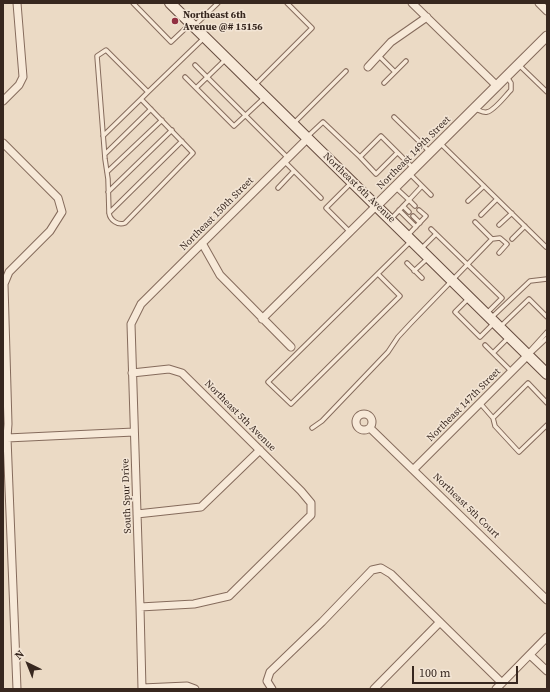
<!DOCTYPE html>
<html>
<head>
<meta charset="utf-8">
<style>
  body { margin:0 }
  #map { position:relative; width:550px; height:692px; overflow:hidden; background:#ebdac5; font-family:"Source Serif 4",serif }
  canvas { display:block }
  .frame { position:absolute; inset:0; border:4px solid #37271f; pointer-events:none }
  .north { position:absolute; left:8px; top:644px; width:40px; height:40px; -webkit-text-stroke:3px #f3e5d5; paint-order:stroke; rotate:317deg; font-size:11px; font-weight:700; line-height:16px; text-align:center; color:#37271f }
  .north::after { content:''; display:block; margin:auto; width:14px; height:18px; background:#37271f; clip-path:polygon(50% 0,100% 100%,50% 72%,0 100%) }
  .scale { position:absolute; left:412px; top:666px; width:106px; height:18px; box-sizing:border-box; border:2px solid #37271f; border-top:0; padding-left:5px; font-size:12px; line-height:14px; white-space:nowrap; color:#37271f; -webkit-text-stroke:3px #f3e5d5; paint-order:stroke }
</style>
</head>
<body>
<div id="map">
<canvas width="550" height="692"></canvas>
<div class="frame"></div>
<div class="north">N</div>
<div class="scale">100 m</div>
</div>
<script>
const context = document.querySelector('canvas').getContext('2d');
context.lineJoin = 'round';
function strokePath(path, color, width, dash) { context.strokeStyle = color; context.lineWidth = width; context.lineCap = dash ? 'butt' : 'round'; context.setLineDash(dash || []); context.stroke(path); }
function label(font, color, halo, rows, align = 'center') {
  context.font = font + ' "Source Serif 4",serif'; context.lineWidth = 3; context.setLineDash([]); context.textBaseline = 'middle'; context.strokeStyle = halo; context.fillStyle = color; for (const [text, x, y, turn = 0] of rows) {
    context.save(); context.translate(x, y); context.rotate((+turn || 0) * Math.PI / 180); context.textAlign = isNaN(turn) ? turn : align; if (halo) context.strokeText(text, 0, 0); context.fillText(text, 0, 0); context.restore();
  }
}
const service = new Path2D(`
  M 133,3 L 171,42 L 190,24
  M 194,26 L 218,3
  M 379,56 L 395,72 L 406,61
  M 195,65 L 288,158
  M 519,65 L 547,92
  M 185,77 L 234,126 L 264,98
  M 384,83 L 395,72
  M 255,85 L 312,28 L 287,3
  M 196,88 L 226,59
  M 148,92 L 141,99 L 193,153 L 125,223 C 118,226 110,220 109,213 L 108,179 L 105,159 L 97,56 L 106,50 L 148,92 L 204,38
  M 475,109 C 479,110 483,113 487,112 C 494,111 506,95 511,90 L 511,83 L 507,77
  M 394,117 L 429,151
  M 294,123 L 346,71
  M 103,136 L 141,99
  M 307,137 L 323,122 L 360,157 L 381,136 L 413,168
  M 440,143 L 546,247 L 547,246
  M 105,154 L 151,109
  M 360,157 L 376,174 L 397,153
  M 284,161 L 321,198
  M 107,172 L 162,120
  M 422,186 L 431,195
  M 278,188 L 294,171
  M 396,188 L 409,200 L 422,186 L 409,173
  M 108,192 L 172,130
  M 468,201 L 484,186
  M 403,206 L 409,212
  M 399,210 L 416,227
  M 109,213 L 182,141
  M 481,215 L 497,199
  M 413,216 L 420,223
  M 391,219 L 409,200 L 415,206
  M 499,225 L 512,213
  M 431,229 L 502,298 L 487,313
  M 350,232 L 326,208 L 351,183
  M 408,235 L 426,216 L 419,210
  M 492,239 L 500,238 L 507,244 L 499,253
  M 512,239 L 525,226
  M 421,249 L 436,234
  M 407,263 L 422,278
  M 414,271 L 428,258
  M 378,274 L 400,296 L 291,404 L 268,382 L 411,241
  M 469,298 L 455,312 L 480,337 L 493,324
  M 491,318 L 530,281 L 547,279
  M 501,326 L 529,299 L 547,317
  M 485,345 L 512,372
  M 532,352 L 547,338
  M 493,353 L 508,338
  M 528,353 L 547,332
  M 480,403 L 493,418 L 495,426 L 519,452 L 547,425
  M 493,418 L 528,383 L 547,403
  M 312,428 L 322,421 L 388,352 L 398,337 L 411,323 L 492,239 L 475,222`);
const minor = new Path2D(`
  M 412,3 L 497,86
  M 539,3 L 547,11
  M 368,67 L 391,42 L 427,17
  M 3,101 L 19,85 L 23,77 L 17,3
  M 3,143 L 58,198 L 62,212 L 50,231 L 9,272 L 4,284 L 8,424 L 7,438 L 17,689
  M 202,243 L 220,275 L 291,347
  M 262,319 L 377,205
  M 132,373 L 169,369 L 182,373 L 301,491 L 311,503 L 311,515 L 229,596 L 194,604 L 140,607
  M356 422a8 8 0 1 1 16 0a8 8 0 1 1-16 0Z
  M 370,428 L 547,600
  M 7,438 L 134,432
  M 414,469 L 528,355
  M 137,514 L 201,507 L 260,450
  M 530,655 L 547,671
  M 142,688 L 187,686 L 195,689
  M 142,689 L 140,607 L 131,324 L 141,304 L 308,138
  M 272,689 L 267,681 L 270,672 L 322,622 L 372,570 L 381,568 L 391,574 L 502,683
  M 374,689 L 440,622
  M 496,689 L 547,637`);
const tertiary = new Path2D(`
  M 377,205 L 547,36`);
const secondary = new Path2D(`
  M 170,3 L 547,374`);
strokePath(service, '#856b5c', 5.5);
strokePath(minor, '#856b5c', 9);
strokePath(tertiary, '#856b5c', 11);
strokePath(secondary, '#674d40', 12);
strokePath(service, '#f7e9d8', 3.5);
strokePath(minor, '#f7e9d8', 7);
strokePath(tertiary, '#f7e9d8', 9);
strokePath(secondary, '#f7e9d8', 10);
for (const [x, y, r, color] of [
  [175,21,4,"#913041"]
]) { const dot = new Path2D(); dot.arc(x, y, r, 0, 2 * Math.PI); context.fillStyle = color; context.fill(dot); strokePath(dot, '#f3e5d5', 1.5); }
label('bold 10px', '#37271f', '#f3e5d5', [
  ["Northeast 6th",183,15],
  ["Avenue @# 15156",183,27]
], 'left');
label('10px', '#37271f', '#f3e5d5', [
  ["Northeast 149th Street",414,153,-45],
  ["Northeast 6th Avenue",359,188,44],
  ["Northeast 150th Street",217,214,-45],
  ["Northeast 147th Street",464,405,-45],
  ["Northeast 5th Avenue",240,416,45],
  ["South Spur Drive",127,496,-92],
  ["Northeast 5th Court",466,506,44]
]);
</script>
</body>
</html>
